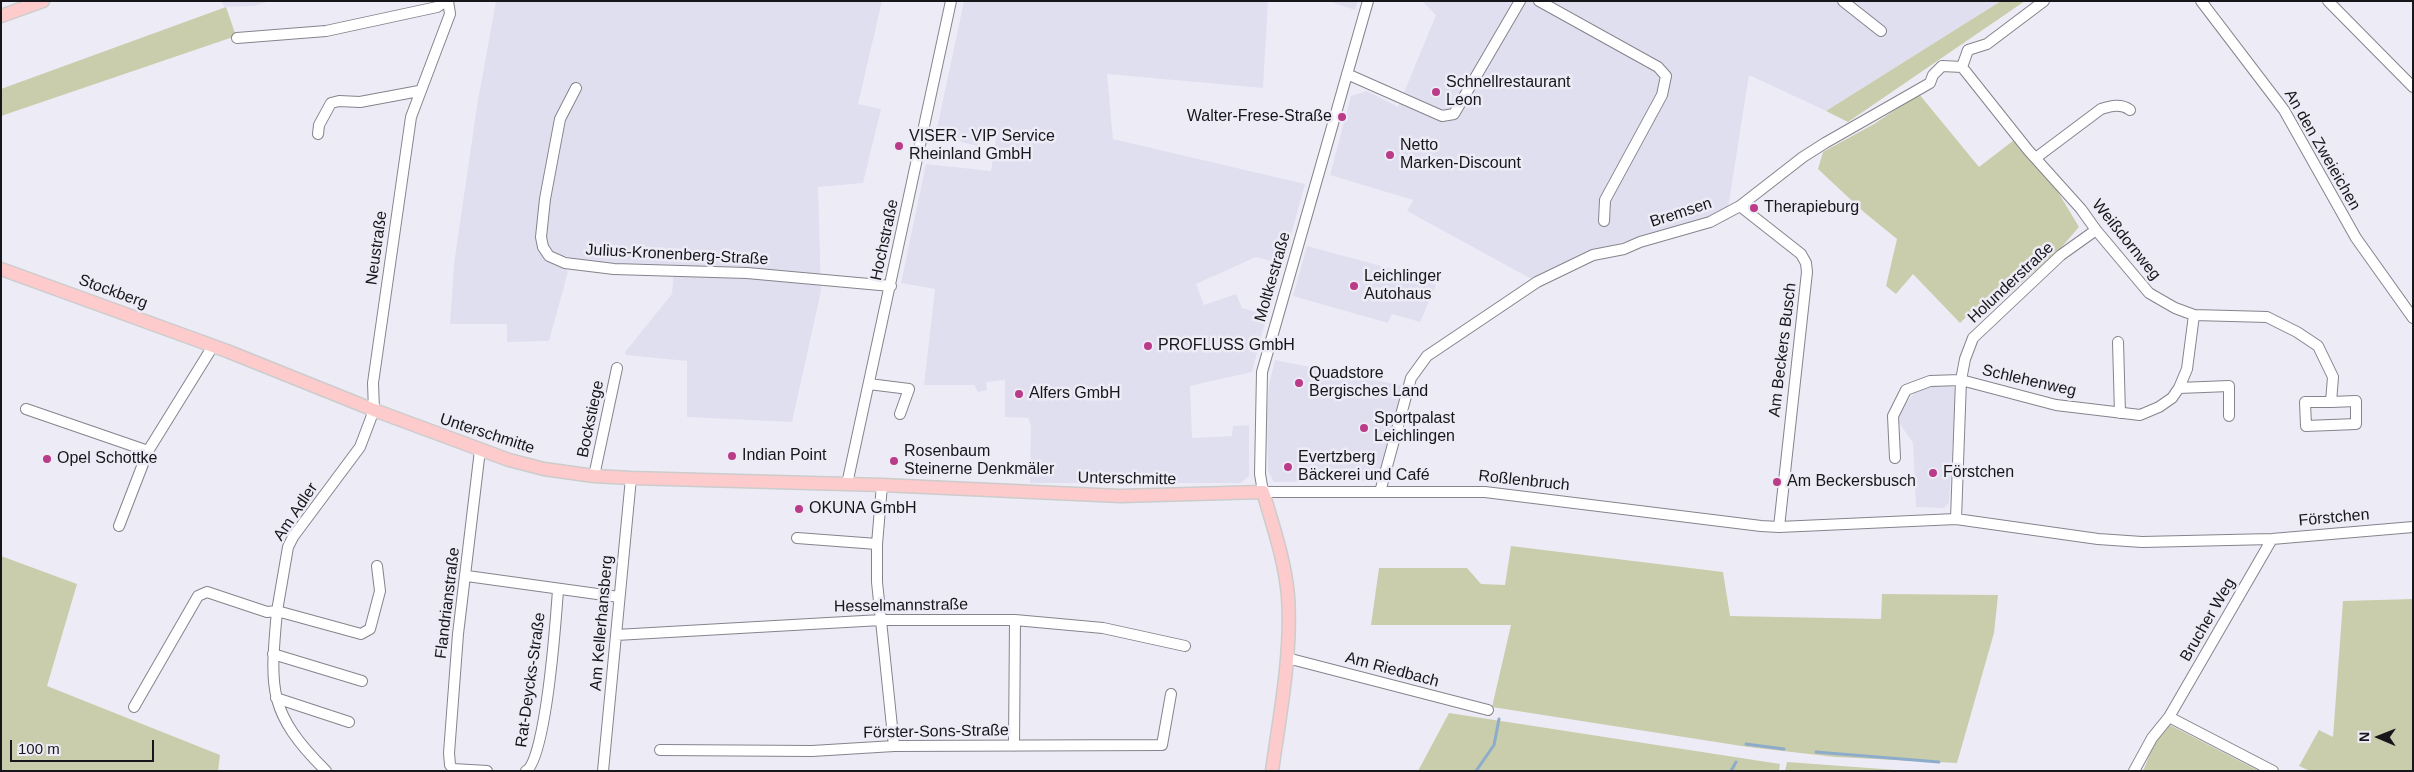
<!DOCTYPE html>
<html>
<head>
<meta charset="utf-8">
<style>
  body { margin:0 }
  #map { position:relative; width:2414px; height:772px; overflow:hidden; background:#edecf6; font-family:Helvetica,sans-serif }
  canvas { display:block }
  .frame { position:absolute; inset:0; border:2px solid #17161a; pointer-events:none }
  .north { position:absolute; left:2354px; top:712px; width:50px; height:50px; -webkit-text-stroke:4px #edecf6; paint-order:stroke; rotate:271deg; font-size:14px; font-weight:700; line-height:20px; text-align:center; color:#17161a }
  .north::after { content:''; display:block; margin:auto; width:18px; height:22px; background:#17161a; clip-path:polygon(50% 0,100% 100%,50% 72%,0 100%) }
  .scale { position:absolute; left:10px; top:740px; width:144px; height:22px; box-sizing:border-box; border:2px solid #17161a; border-top:0; padding-left:6px; font-size:15px; line-height:18px; white-space:nowrap; color:#17161a; -webkit-text-stroke:4px #edecf6; paint-order:stroke }
</style>
</head>
<body>
<div id="map">
<canvas width="2414" height="772"></canvas>
<div class="frame"></div>
<div class="north">N</div>
<div class="scale">100 m</div>
</div>
<script>
const context = document.querySelector('canvas').getContext('2d');
context.lineJoin = 'round';
function fill(path, color) { context.fillStyle = color; context.fill(path, 'evenodd'); }
function strokePath(path, color, width, dash) { context.strokeStyle = color; context.lineWidth = width; context.lineCap = dash ? 'butt' : 'round'; context.setLineDash(dash || []); context.stroke(path); }
function label(font, color, halo, rows, align = 'center') {
  context.font = font + ' Helvetica,sans-serif'; context.lineWidth = 5; context.setLineDash([]); context.textBaseline = 'middle'; context.strokeStyle = halo; context.fillStyle = color; for (const [text, x, y, turn = 0] of rows) {
    context.save(); context.translate(x, y); context.rotate((+turn || 0) * Math.PI / 180); context.textAlign = isNaN(turn) ? turn : align; if (halo) context.strokeText(text, 0, 0); context.fillText(text, 0, 0); context.restore();
  }
}
fill(new Path2D(`
  M 220,1 L 270,1 L 255,6 L 225,7 Z
  M 496,1 L 882,1 L 858,104 L 881,109 L 863,183 L 818,187 L 821,291 L 792,422 L 687,417 L 687,361 L 626,355 L 625,352 L 672,294 L 674,267 L 624,265 L 584,261 L 557,254 L 568,272 L 549,341 L 507,342 L 507,324 L 450,324 L 454,264 L 477,106 Z
  M 964,1 L 1268,1 L 1263,88 L 1107,74 L 1113,139 L 1305,184 L 1283,264 L 1256,257 L 1196,284 L 1204,305 L 1236,294 L 1242,308 L 1267,315 L 1252,372 L 1190,386 L 1192,438 L 1232,436 L 1233,426 L 1249,425 L 1249,476 L 1241,483 L 1030,483 L 1031,426 L 1028,418 L 1005,417 L 1005,380 L 986,382 L 987,390 L 978,392 L 974,385 L 924,385 L 935,289 L 901,283 L 926,164 L 991,171 L 996,138 L 980,134 L 978,146 L 961,142 L 959,138 L 936,133 Z
  M 1328,1 L 1358,1 L 1355,10 Z
  M 1422,1 L 2001,1 L 1826,111 L 1749,75 L 1728,208 L 1709,219 L 1583,253 L 1535,281 L 1407,211 L 1413,200 L 1330,175 L 1351,96 L 1367,91 L 1398,107 L 1436,15 Z
  M 1307,246 L 1407,273 L 1436,285 L 1420,322 L 1392,314 L 1388,323 L 1293,296 Z
  M 1275,360 L 1404,386 L 1379,478 L 1364,481 L 1274,482 L 1268,471 L 1267,412 L 1269,384 Z
  M 1933,386 L 1950,386 L 1954,387 L 1956,392 L 1949,503 L 1944,508 L 1916,507 L 1913,443 L 1898,421 L 1901,410 L 1914,393 Z`), '#e0dff0');
fill(new Path2D(`
  M 2001,1 L 2025,1 L 1848,122 L 1826,111 Z
  M 226,7 L 236,36 L 1,116 L 1,89 Z
  M 1919,94 L 1979,167 L 2018,137 L 2037,157 L 2079,227 L 2059,250 L 1982,317 L 1973,310 L 1960,323 L 1913,274 L 1896,294 L 1886,286 L 1897,239 L 1865,213 L 1818,169 L 1823,152 L 1874,124 Z
  M 1511,546 L 1723,572 L 1730,616 L 1881,619 L 1882,594 L 1998,595 L 1994,633 L 1957,763 L 1835,757 L 1748,747 L 1492,707 L 1511,625 L 1371,625 L 1379,568 L 1467,568 L 1481,584 L 1505,585 Z
  M 1,556 L 77,584 L 47,686 L 220,755 L 218,771 L 1,771 Z
  M 2413,599 L 2413,771 L 2310,771 L 2299,766 L 2319,730 L 2333,737 L 2343,601 Z
  M 1449,713 L 1780,764 L 1779,771 L 1418,771 Z
  M 2170,725 L 2257,770 L 2256,771 L 2143,771 L 2154,744 Z
  M 1787,762 L 1910,771 L 1785,771 Z`), '#cacdab');
strokePath(new Path2D(`
  M 1746,744 L 1784,749
  M 1816,752 L 1939,762
  M 1476,771 L 1494,745 L 1499,719
  M 1731,771 L 1736,762`), '#8daccb', 3);
const minor = new Path2D(`
  M 1368,1 L 1262,372 L 1260,474 L 1263,492 L 1485,492 L 1761,526 L 1779,527 L 1956,519 L 2098,539 L 2142,542 L 2272,539 L 2413,527
  M 1539,1 L 1658,67 L 1666,76 L 1662,95 L 1605,200 L 1604,221
  M 1843,1 L 1881,31
  M 2201,1 L 2284,110 L 2356,238 L 2413,318
  M 2328,1 L 2413,87
  M 237,38 L 326,31 L 437,7 L 446,1
  M 1962,67 L 2028,150 L 2081,209 L 2096,230 L 2149,293 L 2175,308 L 2194,315 L 2267,317 L 2297,332 L 2318,346 L 2333,377 L 2331,402 L 2305,402 L 2306,426 L 2356,424 L 2356,401 L 2331,402
  M 1347,74 L 1442,116 L 1454,114 L 1520,1
  M 576,88 L 560,119 L 545,199 L 541,237 L 543,247 L 549,256 L 565,263 L 614,269 L 747,273 L 891,286
  M 318,134 L 319,125 L 331,103 L 339,101 L 360,102 L 419,91
  M 2037,157 L 2101,109 C 2111,106 2121,103 2130,110
  M 1740,206 L 1801,254 L 1806,263 L 1807,272 L 1779,527
  M 2118,342 L 2120,413
  M 869,384 L 909,389 L 900,414
  M 2179,388 L 2229,386 L 2229,416
  M 26,409 L 148,451
  M 480,450 L 458,634 L 449,753 L 450,765 L 453,769 L 487,771
  M 1895,458 L 1893,416 L 1906,390 L 1930,381 L 1961,380 L 2056,405 L 2140,415 L 2159,407 L 2172,398 L 2179,388 L 2187,369 L 2194,315
  M 594,476 L 617,368
  M 847,484 L 951,1
  M 882,485 L 877,544 L 877,582 L 894,746
  M 1380,492 L 1411,378 L 1427,356 L 1537,282 L 1593,255 L 1624,249 L 1640,242 L 1710,222 L 1740,206 L 1803,157 L 1825,143 L 1930,83 L 1933,75 L 1942,66 L 1962,67 L 1968,50 L 1987,44 L 2044,1
  M 1956,519 L 1961,380 L 1965,359 L 1973,338 L 2061,255 L 2096,230
  M 119,526 L 148,451 L 213,346
  M 797,538 L 877,544
  M 2272,539 L 2169,717 L 2273,771
  M 467,576 L 619,597
  M 616,635 L 881,620 L 1015,620 L 1103,628 L 1185,646
  M 273,654 L 362,681
  M 1287,658 L 1488,710
  M 276,698 L 349,722
  M 134,707 L 198,596 L 207,592 L 267,612 L 277,611 L 288,547 L 293,537 L 360,447 L 374,410 L 373,383 L 411,117 L 450,14 L 448,1
  M 1014,746 L 1015,620
  M 660,750 L 812,751 L 894,746 L 1162,745 L 1171,694
  M 326,771 C 267,712 270,689 277,611 L 361,634 L 370,629 L 380,591 L 377,566
  M 526,771 C 546,760 556,618 558,590
  M 603,771 L 631,478
  M 2134,771 L 2152,738 L 2169,717`);
const major = new Path2D(`
  M 1,16 L 43,1
  M 1,269 L 227,351 L 374,410 L 509,460 L 544,469 L 594,476 L 631,478 L 882,485 L 1120,496 L 1263,492 C 1273,526 1285,561 1288,596 C 1292,654 1280,713 1272,771`);
strokePath(minor, '#85848d', 12);
strokePath(major, '#cccccd', 15);
strokePath(minor, '#fff', 10);
strokePath(major, '#fdcbcb', 12);
for (const [x, y, r, color] of [
  [1436,92,5,"#ba3b88"],
  [1342,117,5,"#ba3b88"],
  [899,146,5,"#ba3b88"],
  [1390,155,5,"#ba3b88"],
  [1754,208,5,"#ba3b88"],
  [1354,286,5,"#ba3b88"],
  [1148,346,5,"#ba3b88"],
  [1299,383,5,"#ba3b88"],
  [1019,394,5,"#ba3b88"],
  [1364,428,5,"#ba3b88"],
  [732,456,5,"#ba3b88"],
  [47,459,5,"#ba3b88"],
  [894,461,5,"#ba3b88"],
  [1288,467,5,"#ba3b88"],
  [1933,473,5,"#ba3b88"],
  [1777,482,5,"#ba3b88"],
  [799,509,5,"#ba3b88"]
]) { const dot = new Path2D(); dot.arc(x, y, r, 0, 2 * Math.PI); context.fillStyle = color; context.fill(dot); strokePath(dot, '#edecf6', 2); }
label('16px', '#17161a', '#edecf6', [
  ["Schnellrestaurant",1446,83],
  ["Leon",1446,101],
  ["Walter-Frese-Straße",1332,117,"right"],
  ["VISER - VIP Service",909,137],
  ["Rheinland GmbH",909,155],
  ["Netto",1400,146],
  ["Marken-Discount",1400,164],
  ["Therapieburg",1764,208],
  ["Leichlinger",1364,277],
  ["Autohaus",1364,295],
  ["PROFLUSS GmbH",1158,346],
  ["Quadstore",1309,374],
  ["Bergisches Land",1309,392],
  ["Alfers GmbH",1029,394],
  ["Sportpalast",1374,419],
  ["Leichlingen",1374,437],
  ["Rosenbaum",904,452],
  ["Steinerne Denkmäler",904,470],
  ["Indian Point",742,456],
  ["Evertzberg",1298,458],
  ["Bäckerei und Café",1298,476],
  ["Opel Schottke",57,459],
  ["Förstchen",1943,473],
  ["Am Beckersbusch",1787,482],
  ["OKUNA GmbH",809,509]
], 'left');
label('16px', '#17161a', '#edecf6', [
  ["An den Zweieichen",2322,150,60],
  ["Bremsen",1681,213,-18],
  ["Hochstraße",885,240,-78],
  ["Weißdornweg",2126,240,51],
  ["Neustraße",377,248,-82],
  ["Julius-Kronenberg-Straße",677,255,3],
  ["Moltkestraße",1273,277,-74],
  ["Holunderstraße",2011,283,-43],
  ["Stockberg",113,292,20],
  ["Am Beckers Busch",1783,350,-83],
  ["Schlehenweg",2029,381,13],
  ["Bockstiege",591,419,-78],
  ["Unterschmitte",487,434,18],
  ["Unterschmitte",1127,479,1],
  ["Roßlenbruch",1524,481,6],
  ["Am Adler",296,512,-56],
  ["Förstchen",2334,518,-5],
  ["Flandrianstraße",448,603,-83],
  ["Hesselmannstraße",901,606,-1],
  ["Brucher Weg",2208,620,-60],
  ["Am Kellerhansberg",602,623,-85],
  ["Am Riedbach",1392,670,15],
  ["Rat-Deycks-Straße",531,680,-82],
  ["Förster-Sons-Straße",936,732,-1]
]);
</script>
</body>
</html>
